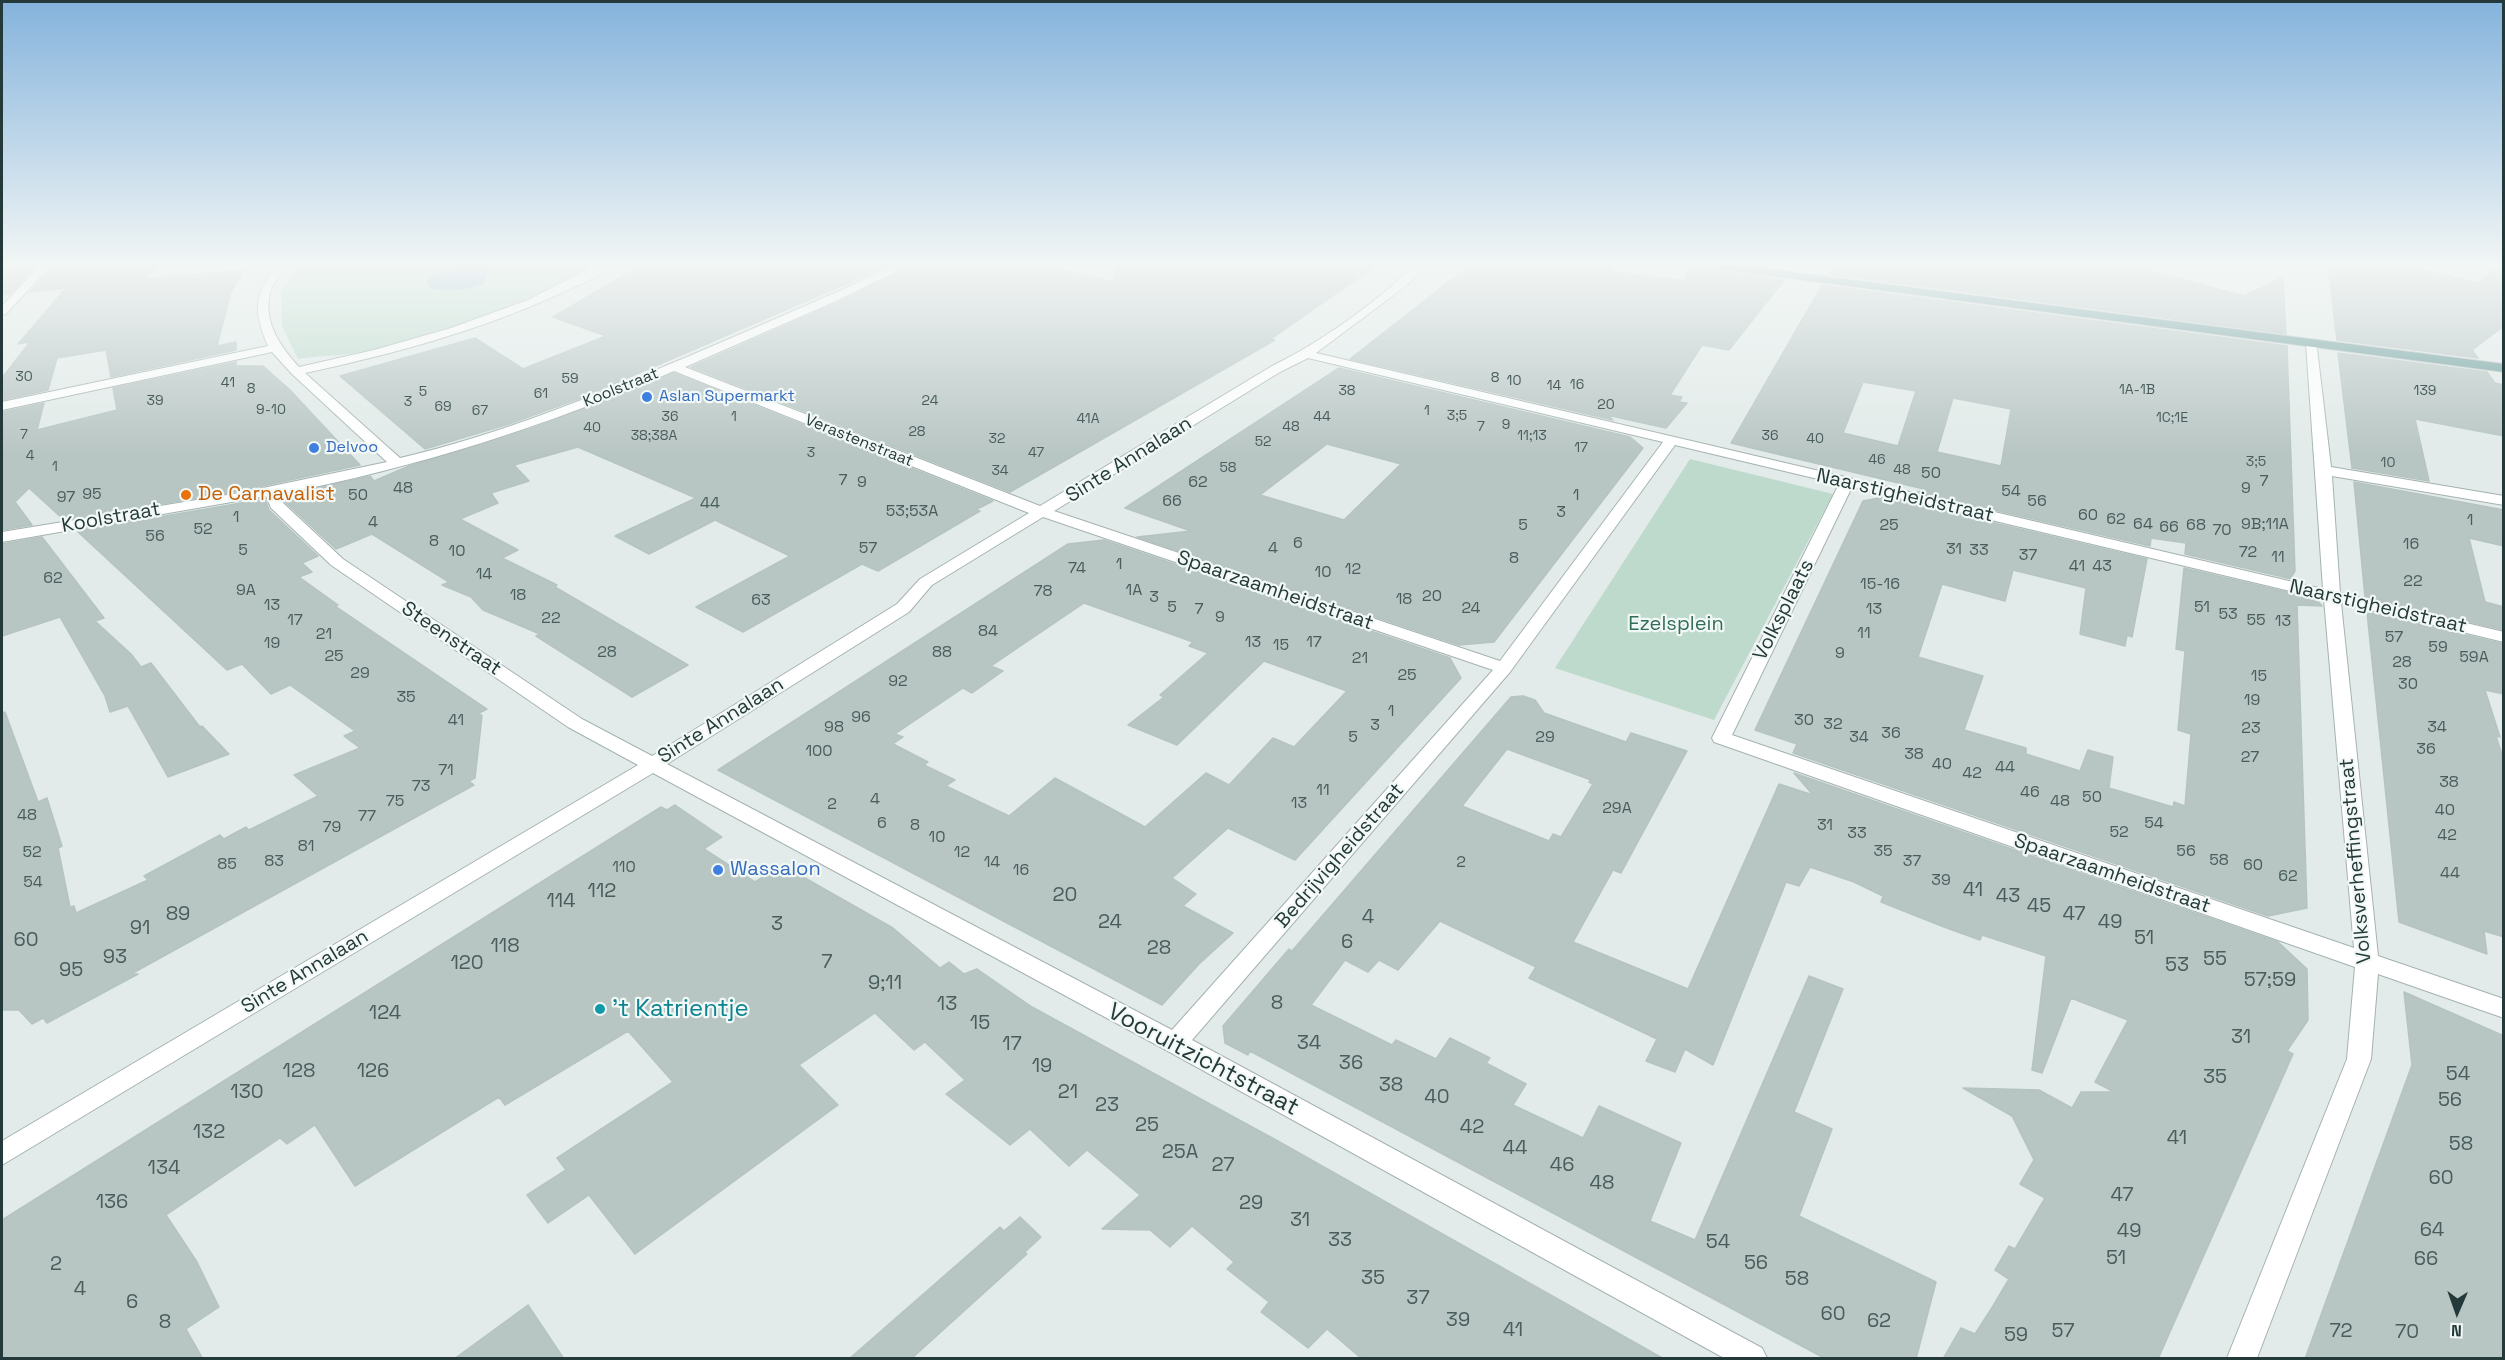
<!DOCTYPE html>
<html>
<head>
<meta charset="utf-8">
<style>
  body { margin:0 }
  #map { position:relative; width:2505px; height:1360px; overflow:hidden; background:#e2ebe9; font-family:"Space Grotesk",sans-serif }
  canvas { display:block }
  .frame { position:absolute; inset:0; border:3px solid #243a3a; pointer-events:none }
  .north { position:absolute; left:2427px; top:1282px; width:60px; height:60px; -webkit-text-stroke:4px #f2f8f6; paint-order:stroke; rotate:182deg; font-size:16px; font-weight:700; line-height:24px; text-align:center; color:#243a3a }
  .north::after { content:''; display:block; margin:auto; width:21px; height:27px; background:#243a3a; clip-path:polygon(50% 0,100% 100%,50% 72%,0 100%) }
</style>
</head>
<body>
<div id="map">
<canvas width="2505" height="1360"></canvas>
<div class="frame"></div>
<div class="north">N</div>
</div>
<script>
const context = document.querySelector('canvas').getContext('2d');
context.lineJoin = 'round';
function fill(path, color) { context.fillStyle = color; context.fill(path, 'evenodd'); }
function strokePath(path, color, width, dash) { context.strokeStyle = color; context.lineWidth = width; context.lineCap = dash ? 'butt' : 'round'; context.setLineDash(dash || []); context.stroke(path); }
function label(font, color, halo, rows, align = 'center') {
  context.font = font + ' "Space Grotesk",sans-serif'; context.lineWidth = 4.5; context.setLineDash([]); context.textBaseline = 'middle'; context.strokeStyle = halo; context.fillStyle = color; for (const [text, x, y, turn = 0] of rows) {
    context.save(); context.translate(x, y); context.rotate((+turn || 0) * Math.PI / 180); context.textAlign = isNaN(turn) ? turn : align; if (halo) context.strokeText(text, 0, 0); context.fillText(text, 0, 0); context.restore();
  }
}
fill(new Path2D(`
  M 298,265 L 595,265 C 525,306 446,334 367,351 C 345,356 321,355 298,359 L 282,326 L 281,292 Z
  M 1690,459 L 1833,494 L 1714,720 L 1555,668 Z`), '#bddacc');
fill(new Path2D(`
  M 455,265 L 504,265 C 495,269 484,272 485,284 C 466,289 449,293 430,288 L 427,280 L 439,270 Z`), '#8fb2cb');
const building = new Path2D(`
  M 2,265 L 37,265 L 10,294 L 2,295 Z
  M 53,265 L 162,265 L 141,279 L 244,270 L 231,292 L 217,346 L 236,342 L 236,350 L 111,377 L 106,350 L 57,358 L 48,390 L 2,400 L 2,378 L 30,342 L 18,344 L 66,288 L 30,292 Z
  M 642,265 L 890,265 L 581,398 L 509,424 L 425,449 L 340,376 L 475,338 L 523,369 L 606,336 L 553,317 Z
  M 912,265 L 1041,265 L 1114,282 L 1116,265 L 1377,265 L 1271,339 L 1275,340 L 1010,492 L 691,367 L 837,303 Z
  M 1470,265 L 1613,265 L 1609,271 L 1686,281 L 1687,265 L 1704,265 L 1711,270 L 1784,280 L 1729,350 L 1702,345 L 1670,395 L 1682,397 L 1679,402 L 1687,403 L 1666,428 L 1607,415 L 1613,420 L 1350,359 Z
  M 1833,265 L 2129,265 L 2244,296 L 2283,277 L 2286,334 L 1828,274 Z
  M 2328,265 L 2402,265 L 2478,283 L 2500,265 L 2504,265 L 2504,326 L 2472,350 L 2478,358 L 2337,340 Z
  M 1822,285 L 2287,346 L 2295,571 L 2292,576 L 2296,580 L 2185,554 L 2186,543 L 2151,538 L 2150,546 L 1917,492 L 1928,490 L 1731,443 ZM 1863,382 L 1916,391 L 1898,446 L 1843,433 ZM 1953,398 L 2011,409 L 2001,466 L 1937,452 Z
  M 2338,353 L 2487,372 L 2495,383 L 2504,385 L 2504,436 L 2415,419 L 2429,481 L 2352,468 Z
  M 236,362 L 236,366 L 263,366 L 290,390 L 360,465 L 239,491 L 64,520 L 29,488 L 15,502 L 32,525 L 2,530 L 2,412 L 44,403 L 37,430 L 117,410 L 113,388 Z
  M 1339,368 L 1630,437 L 1643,448 L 1494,642 L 1459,645 L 1137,537 L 1191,531 L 1125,508 ZM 1327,444 L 1401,464 L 1344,520 L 1260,495 Z
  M 674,373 L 993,501 L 975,510 L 980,511 L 878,571 L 862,564 L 743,632 L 696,607 L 790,556 L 715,520 L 649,554 L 615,536 L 696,498 L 578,447 L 514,465 L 529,481 L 491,493 L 498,503 L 460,519 L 518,550 L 502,558 L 557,585 L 555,587 L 688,665 L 632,697 L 536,636 L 540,634 L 483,610 L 471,597 L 442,585 L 449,582 L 372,534 L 336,549 L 285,502 L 283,496 L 370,476 L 374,481 L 409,466 L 530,429 Z
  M 2354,482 L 2504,510 L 2504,546 L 2469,538 L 2485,602 L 2504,607 L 2504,630 L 2365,597 Z
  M 1884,497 L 2147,559 L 2132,637 L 2127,635 L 2125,646 L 2080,634 L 2086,588 L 2013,570 L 2005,601 L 1942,584 L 1918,657 L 1983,676 L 1964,730 L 2026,748 L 2026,754 L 2080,771 L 2088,750 L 2113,757 L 2109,788 L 2173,807 L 2174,802 L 2185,806 L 2191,734 L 2178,730 L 2185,651 L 2176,649 L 2184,568 L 2316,599 L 2322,606 L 2297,605 L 2307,908 L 2268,916 L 1793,753 L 1797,744 L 1755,730 L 1863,501 Z
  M 265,499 L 269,510 L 318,556 L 302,563 L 312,572 L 299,577 L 338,605 L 335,606 L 487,709 L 479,713 L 482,716 L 475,778 L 469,781 L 474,785 L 131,974 L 138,974 L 47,1023 L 43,1018 L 32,1024 L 19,1010 L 2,1010 L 2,713 L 5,712 L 38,802 L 47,798 L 62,846 L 58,848 L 70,907 L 74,906 L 76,913 L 148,880 L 144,876 L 220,835 L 224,839 L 246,827 L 249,830 L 318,796 L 294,775 L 360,748 L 344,736 L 355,731 L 290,685 L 271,694 L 242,664 L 227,670 L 77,531 Z
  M 42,537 L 104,618 L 95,621 L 131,654 L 141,667 L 151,663 L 200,727 L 202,726 L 229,754 L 168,777 L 128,706 L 110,712 L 105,696 L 60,617 L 2,636 L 2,544 Z
  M 1104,540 L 1450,658 L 1461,678 L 1295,860 L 1228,828 L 1172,878 L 1196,894 L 1183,906 L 1233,933 L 1199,964 L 1162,1005 L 718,770 L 1068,544 ZM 1084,603 L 1193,642 L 1189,646 L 1208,653 L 1160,695 L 1164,697 L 1128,725 L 1177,745 L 1264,661 L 1347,691 L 1294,747 L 1273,738 L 1229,785 L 1206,773 L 1145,827 L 1055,778 L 1009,816 L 946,786 L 955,780 L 924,765 L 928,762 L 893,744 L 903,737 L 895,734 L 963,688 L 972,693 L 1003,671 L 991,666 Z
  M 2367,612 L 2504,644 L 2504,694 L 2485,690 L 2500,737 L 2496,736 L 2504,761 L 2504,937 L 2484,931 L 2487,954 L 2399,922 Z
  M 1523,696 L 1535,700 L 1544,713 L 1626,742 L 1631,733 L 1687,751 L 1621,873 L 1613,870 L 1573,942 L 1688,989 L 1779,784 L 1813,795 L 1794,773 L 2278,942 L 2307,969 L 2308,1020 L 2287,1051 L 2293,1054 L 2158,1359 L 1943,1359 L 1961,1328 L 1975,1334 L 1993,1306 L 2009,1279 L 1995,1270 L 2009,1246 L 2015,1249 L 2045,1198 L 2020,1184 L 2034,1160 L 2012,1116 L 1963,1088 L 2039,1090 L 2072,1108 L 2081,1092 L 2114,1092 L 2095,1082 L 2128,1020 L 2071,998 L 2042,1073 L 2032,1070 L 2046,956 L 1982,935 L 1980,940 L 1944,927 L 1881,902 L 1883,896 L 1854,882 L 1810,867 L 1799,886 L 1786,882 L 1713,1065 L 1685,1049 L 1675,1072 L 1646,1061 L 1657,1039 L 1529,978 L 1536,967 L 1440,921 L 1398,970 L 1379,960 L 1368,972 L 1345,960 L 1311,1005 L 1392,1045 L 1396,1040 L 1436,1059 L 1450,1038 L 1490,1058 L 1486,1063 L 1526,1084 L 1513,1105 L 1583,1138 L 1599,1106 L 1681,1143 L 1650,1221 L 1695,1240 L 1809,976 L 1843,989 L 1794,1112 L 1832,1129 L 1799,1216 L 1936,1282 L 1916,1359 L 1826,1359 L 1250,1051 L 1248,1055 L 1225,1043 L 1223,1026 L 1289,949 L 1292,951 L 1511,697 ZM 1507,749 L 1591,780 L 1589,782 L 1593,784 L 1561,837 L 1553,834 L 1549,841 L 1462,806 Z
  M 675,805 L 722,837 L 704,849 L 755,882 L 782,865 L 893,928 L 940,968 L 949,962 L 964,974 L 977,969 L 1032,1007 L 1276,1140 L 1664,1359 L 1362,1359 L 1327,1329 L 1308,1348 L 1261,1312 L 1269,1302 L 1227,1269 L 1234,1262 L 1192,1226 L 1170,1247 L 1150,1230 L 1102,1229 L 1140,1195 L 1087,1150 L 1069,1166 L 1030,1129 L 1010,1145 L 946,1094 L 965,1080 L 925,1042 L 914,1050 L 875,1013 L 799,1065 L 838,1105 L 635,1254 L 589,1195 L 548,1223 L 527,1195 L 566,1170 L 557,1158 L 673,1082 L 628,1031 L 505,1105 L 499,1097 L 355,1186 L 315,1125 L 287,1144 L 280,1138 L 166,1215 L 197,1262 L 219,1307 L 186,1329 L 203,1359 L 2,1359 L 2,1220 L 661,807 L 667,810 Z
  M 2404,992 L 2504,1036 L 2504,1359 L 2305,1359 L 2412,1065 Z
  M 1020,1217 L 1041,1237 L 1025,1252 L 1027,1254 L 911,1359 L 849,1359 L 1000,1227 L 1004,1231 Z
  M 528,1305 L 564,1359 L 454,1359 Z`);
fill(building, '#b7c5c3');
strokePath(building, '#b5c4c1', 1.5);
const minor = new Path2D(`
  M 40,265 L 51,265 L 6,314 L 2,315 L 2,306 Z
  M 277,265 L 288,265 C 281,275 270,286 269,298 C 265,326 282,348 299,367 L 374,350 L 451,328 L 528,300 L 597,265 L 611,265 C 598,278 576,286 559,294 C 478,331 393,354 305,373 L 400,458 C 499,435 594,396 687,357 C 757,327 827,297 896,265 L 910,265 L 836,301 L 685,367 L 1040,506 L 1272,366 C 1323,341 1374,304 1415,265 L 1427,265 L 1407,285 L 1316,353 L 2323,589 L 2306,343 L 2316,340 L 2331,467 L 2504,496 L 2504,505 L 2332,476 L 2340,593 L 2504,632 L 2504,642 L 2341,603 L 2378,956 L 2504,999 L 2504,1018 L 2378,974 L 2371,1059 L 2257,1358 L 2227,1358 L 2347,1059 L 2355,967 L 1714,742 L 1712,738 L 1839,484 L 1675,445 L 1510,672 L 1192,1040 L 1762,1348 L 1767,1358 L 1724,1358 L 1166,1050 L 653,773 L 2,1165 L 2,1141 L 638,765 L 568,727 L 331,565 L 271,508 L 266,496 L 2,542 L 2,532 L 239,493 L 387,462 L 292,374 L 272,352 L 2,410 L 2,402 L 268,346 C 253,311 254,295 277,265 ZM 1308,358 L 1663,442 L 1500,661 L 1054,511 L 1280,372 ZM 674,371 L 1029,513 L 920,579 L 897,604 L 652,756 L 582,719 L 343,559 L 283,503 L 280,494 C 416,468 546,426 674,371 ZM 1852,487 L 2324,599 L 2354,948 L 1732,735 ZM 1043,517 L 1493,670 L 1172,1030 L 667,764 L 909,612 L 932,585 Z
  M 2434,265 L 2466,265 L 2456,272 Z`);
const primary = new Path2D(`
  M 1706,265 L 1738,265 L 2504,364 L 2504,372 L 1711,268 Z`);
strokePath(minor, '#a5b2b1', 2);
strokePath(primary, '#c2c8c8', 2);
fill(minor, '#fff');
fill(primary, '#6b9c9c');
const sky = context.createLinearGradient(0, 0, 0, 456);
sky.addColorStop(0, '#84b3dc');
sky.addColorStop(0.58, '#f2f6f5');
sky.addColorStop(1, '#f2f6f500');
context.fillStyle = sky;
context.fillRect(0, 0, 2505, 456);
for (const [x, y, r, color] of [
  [647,397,6,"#3f7fe0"],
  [314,448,6,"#3f7fe0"],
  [186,495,6,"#e8710a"],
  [718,870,6,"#3f7fe0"],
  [600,1009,6,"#0f9aa8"]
]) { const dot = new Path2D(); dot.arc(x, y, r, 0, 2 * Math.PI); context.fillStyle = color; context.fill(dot); strokePath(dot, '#f2f8f6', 2); }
label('14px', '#495d5c', null, [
  ["30",24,377],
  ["8",1495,378],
  ["59",570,379],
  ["10",1514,381],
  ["41",228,383],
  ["16",1577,385],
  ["14",1554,386],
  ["8",251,389],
  ["1A-1B",2137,390],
  ["38",1347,391],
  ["139",2425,391],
  ["5",423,392],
  ["61",541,394],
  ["39",155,401],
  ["24",930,401],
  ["3",408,402],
  ["20",1606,405],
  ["69",443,407],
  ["9-10",271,410],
  ["67",480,411],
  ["1",1427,411],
  ["3;5",1457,416],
  ["36",670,417],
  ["1",734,417],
  ["44",1322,417],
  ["1C;1E",2172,418],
  ["41A",1088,419],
  ["9",1506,425],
  ["48",1291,427],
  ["7",1481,427],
  ["40",592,428],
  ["28",917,432],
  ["7",24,435],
  ["38;38A",654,436],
  ["11;13",1532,436],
  ["36",1770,436],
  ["32",997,439],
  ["40",1815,439],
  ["52",1263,442],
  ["17",1581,448],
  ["3",811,453],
  ["47",1036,453],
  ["4",30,456],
  ["46",1877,460],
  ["3;5",2256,462],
  ["10",2388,463],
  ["1",55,467],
  ["58",1228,468],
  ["48",1902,470],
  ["34",1000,471]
]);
label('16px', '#243a3a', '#f2f8f6', [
  ["Koolstraat",621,388,-22],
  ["Verastenstraat",859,441,22]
]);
label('16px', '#366cbe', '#f2f8f6', [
  ["Aslan Supermarkt",659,397],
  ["Delvoo",326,448]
], 'left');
label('16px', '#495d5c', null, [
  ["50",1931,474],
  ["7",843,481],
  ["7",2264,482],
  ["9",862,483],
  ["62",1198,483],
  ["48",403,489],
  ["9",2246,489],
  ["54",2011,492],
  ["95",92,495],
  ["50",358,496],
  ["1",1576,496],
  ["97",66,498],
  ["66",1172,502],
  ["56",2037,502],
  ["44",710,504],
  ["53;53A",912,512],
  ["3",1561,513],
  ["60",2088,516],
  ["1",236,518],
  ["62",2116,520],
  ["1",2470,521],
  ["4",373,523],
  ["64",2143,525],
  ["9B;11A",2265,525],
  ["5",1523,526],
  ["25",1889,526],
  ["68",2196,526],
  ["66",2169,528],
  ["52",203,530],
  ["70",2222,531],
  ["56",155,537],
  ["8",434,542],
  ["6",1298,544],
  ["16",2411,545],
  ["57",868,549],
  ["4",1273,549],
  ["31",1954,550],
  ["5",243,551],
  ["33",1979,551],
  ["10",457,552],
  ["72",2248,553],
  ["37",2028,556],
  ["11",2278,558],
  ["8",1514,559],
  ["1",1119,565],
  ["41",2077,567],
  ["43",2102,567],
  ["74",1077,569],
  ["12",1353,570],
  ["10",1323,573],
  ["14",484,575],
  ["62",53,579],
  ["22",2413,582],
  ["15-16",1880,585],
  ["9A",246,591],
  ["1A",1134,591],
  ["78",1043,592],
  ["18",518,596],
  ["20",1432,597],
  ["3",1154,598],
  ["18",1404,600],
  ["63",761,601],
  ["13",272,606],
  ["5",1172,608],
  ["51",2202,608],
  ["24",1471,609],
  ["7",1199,610],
  ["13",1874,610],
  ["53",2228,615],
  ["9",1220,618],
  ["22",551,619],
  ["17",295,621],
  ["55",2256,621],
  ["13",2283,622],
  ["84",988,632],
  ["11",1864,634],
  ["21",324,635],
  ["57",2394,638],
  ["13",1253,643],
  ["17",1314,643],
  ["19",272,644],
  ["15",1281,646],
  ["59",2438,648],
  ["28",607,653],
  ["88",942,653],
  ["9",1840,654],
  ["25",334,657],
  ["59A",2474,658],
  ["21",1360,659],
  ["28",2402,663],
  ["29",360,674],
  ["25",1407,676],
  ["15",2259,677],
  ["92",898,682],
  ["30",2408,685],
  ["35",406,698],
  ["19",2252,701],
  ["1",1391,712],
  ["96",861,718],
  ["41",456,721],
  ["30",1804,721],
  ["32",1833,725],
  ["3",1375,726],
  ["98",834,728],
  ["34",2437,728],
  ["23",2251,729],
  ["36",1891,734],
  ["5",1353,738],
  ["29",1545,738],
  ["34",1859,738],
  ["36",2426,750],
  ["100",819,752],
  ["38",1914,755],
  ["27",2250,758],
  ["40",1942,765],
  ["44",2005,768],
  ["71",446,771],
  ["42",1972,774],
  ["38",2449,783],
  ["73",421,787],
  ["11",1323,791],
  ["46",2030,793],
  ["50",2092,798],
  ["4",875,800],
  ["75",395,802],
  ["48",2060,802],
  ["13",1299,804],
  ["2",832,805],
  ["29A",1617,809],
  ["40",2445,811],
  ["48",27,816],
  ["77",367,817],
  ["6",882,824],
  ["54",2154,824],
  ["8",915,826],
  ["31",1825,826],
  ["79",332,828],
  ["52",2119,833],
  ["33",1857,834],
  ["42",2447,836],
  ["10",937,838],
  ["81",306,847],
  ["35",1883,852],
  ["56",2186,852],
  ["52",32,853],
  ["12",962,853],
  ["58",2219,861],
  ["83",274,862],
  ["37",1912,862],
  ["14",992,863],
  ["2",1461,863],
  ["85",227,865],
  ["60",2253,866],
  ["110",624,868],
  ["16",1021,871],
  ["44",2450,874],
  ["62",2288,877],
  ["39",1941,881],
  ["54",33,883]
]);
label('20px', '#243a3a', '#f2f8f6', [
  ["Sinte Annalaan",1129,460,-32],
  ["Naarstigheidstraat",1905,496,13],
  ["Koolstraat",111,518,-10],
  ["Spaarzaamheidstraat",1275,591,19],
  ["Naarstigheidstraat",2378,607,13],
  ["Volksplaats",1784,610,-63],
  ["Steenstraat",451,639,34],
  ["Sinte Annalaan",721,721,-32],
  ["Bedrijvigheidstraat",1340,856,-49],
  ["Volksverheffingstraat",2356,861,-95],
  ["Spaarzaamheidstraat",2112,874,19],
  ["Sinte Annalaan",305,972,-31]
]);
label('20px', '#c56008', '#f2f8f6', [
  ["De Carnavalist",198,495]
], 'left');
label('20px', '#326d58', '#f2f8f6', [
  ["Ezelsplein",1676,625]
]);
label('20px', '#366cbe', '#f2f8f6', [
  ["Wassalon",730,870]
], 'left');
label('20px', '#495d5c', null, [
  ["41",1973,891],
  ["112",602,892],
  ["20",1065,896],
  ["43",2008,897],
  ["114",561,902],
  ["45",2039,907],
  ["89",178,915],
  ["47",2074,915],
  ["4",1368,918],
  ["24",1110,923],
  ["49",2110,923],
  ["3",777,925],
  ["91",140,929],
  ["51",2144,939],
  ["60",26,941],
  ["6",1347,943],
  ["118",505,947],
  ["28",1159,949],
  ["93",115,958],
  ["55",2215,960],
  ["7",827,963],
  ["120",467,964],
  ["53",2177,966],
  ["95",71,971],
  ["57;59",2270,981],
  ["9;11",885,984],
  ["8",1277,1004],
  ["13",947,1005],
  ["124",385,1014],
  ["15",980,1024],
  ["31",2241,1038],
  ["34",1309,1044],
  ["17",1012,1045],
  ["36",1351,1064],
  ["19",1042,1067],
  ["128",299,1072],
  ["126",373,1072],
  ["54",2458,1075],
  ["35",2215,1078],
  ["38",1391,1086],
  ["130",247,1093],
  ["21",1068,1093],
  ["40",1437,1098],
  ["56",2450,1101],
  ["23",1107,1106],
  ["25",1147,1126],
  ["42",1472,1128],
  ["132",209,1133],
  ["41",2177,1139],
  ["58",2461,1145],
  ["44",1515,1149],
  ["25A",1180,1153],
  ["27",1223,1166],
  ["46",1562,1166],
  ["134",164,1169],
  ["60",2441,1179],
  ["48",1602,1184],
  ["47",2122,1196],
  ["136",112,1203],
  ["29",1251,1204],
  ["31",1300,1221],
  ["64",2432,1231],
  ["49",2129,1232],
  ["33",1340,1241],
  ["54",1718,1243],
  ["51",2116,1259],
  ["66",2426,1260],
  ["56",1756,1264],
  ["2",56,1265],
  ["35",1373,1279],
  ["58",1797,1280],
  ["4",80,1290],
  ["37",1418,1299],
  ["6",132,1303],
  ["60",1833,1315],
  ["39",1458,1321],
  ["62",1879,1322],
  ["8",165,1323],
  ["41",1513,1331],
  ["57",2063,1332],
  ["72",2341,1332],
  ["70",2407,1333],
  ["59",2016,1336]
]);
label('24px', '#0d838f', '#f2f8f6', [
  ["'t Katrientje",612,1009]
], 'left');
label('24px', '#243a3a', '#f2f8f6', [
  ["Vooruitzichtstraat",1203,1060,28]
]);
</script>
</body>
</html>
